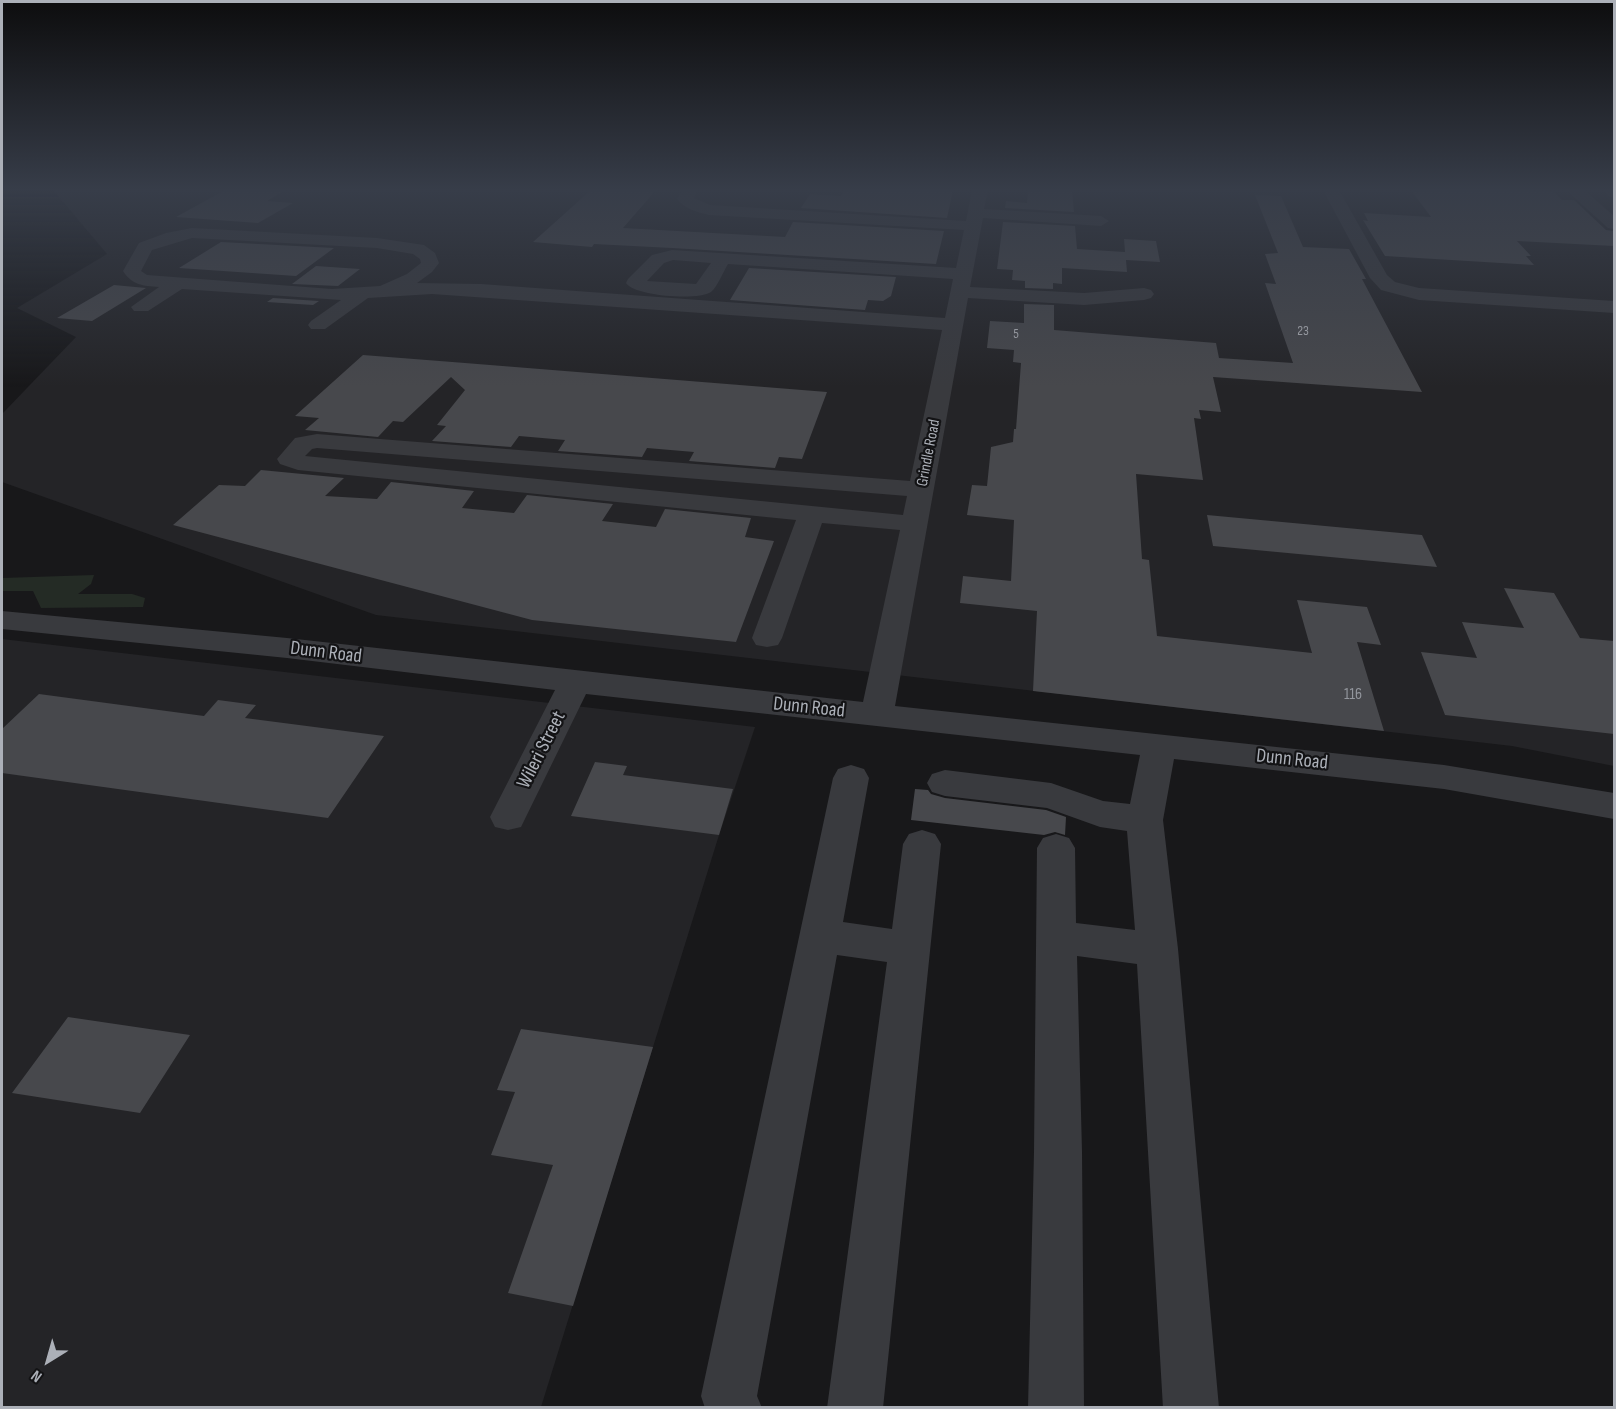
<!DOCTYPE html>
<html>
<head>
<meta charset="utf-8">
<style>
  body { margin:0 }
  #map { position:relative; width:1616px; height:1409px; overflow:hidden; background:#18181a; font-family:"Sofia Sans Condensed",sans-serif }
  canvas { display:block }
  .frame { position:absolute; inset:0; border:3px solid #acb0b8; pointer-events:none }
  .north { position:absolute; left:18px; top:1331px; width:60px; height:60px; -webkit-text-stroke:4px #131315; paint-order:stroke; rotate:217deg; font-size:16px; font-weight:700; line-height:24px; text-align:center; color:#acb0b8 }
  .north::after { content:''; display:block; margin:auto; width:21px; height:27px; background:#acb0b8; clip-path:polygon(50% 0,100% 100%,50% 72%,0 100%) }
</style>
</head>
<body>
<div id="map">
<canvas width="1616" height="1409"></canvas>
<div class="frame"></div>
<div class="north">N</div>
</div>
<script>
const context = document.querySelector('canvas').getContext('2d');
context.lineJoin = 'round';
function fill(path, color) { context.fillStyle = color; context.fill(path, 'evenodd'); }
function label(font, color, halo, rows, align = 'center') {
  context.font = font + ' "Sofia Sans Condensed",sans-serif'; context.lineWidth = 4.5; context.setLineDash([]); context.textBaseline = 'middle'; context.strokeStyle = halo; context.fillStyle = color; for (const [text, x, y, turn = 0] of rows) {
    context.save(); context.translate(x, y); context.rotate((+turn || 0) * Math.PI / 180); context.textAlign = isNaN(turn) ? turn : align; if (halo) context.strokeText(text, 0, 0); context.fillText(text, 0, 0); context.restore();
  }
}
fill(new Path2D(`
  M 53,190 L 1614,190 L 1614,766 L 1512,746 L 376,615 L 2,482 L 2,414 L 76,337 L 17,308 L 107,254 Z
  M 2,639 L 755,727 L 719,835 L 541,1407 L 2,1408 Z`), '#242427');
fill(new Path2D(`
  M 94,575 L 91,584 L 78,594 L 132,594 L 145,598 L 143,607 L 41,608 L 33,591 L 2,591 L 2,578 Z`), '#242b25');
fill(new Path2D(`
  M 225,190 L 285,190 L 267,201 L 293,203 L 258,223 L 176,217 Z
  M 591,190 L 656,190 L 623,228 L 785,237 L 793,222 L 944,231 L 936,264 L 672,248 L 594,244 L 592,247 L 533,242 Z
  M 844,190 L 953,190 L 947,218 L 801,208 L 810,194 L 841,196 Z
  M 1028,190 L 1072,190 L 1074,212 L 1005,208 L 1006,201 L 1027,203 Z
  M 1411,190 L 1553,191 L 1562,200 L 1574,200 L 1606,230 L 1614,231 L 1614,246 L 1517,241 L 1531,256 L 1526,256 L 1534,265 L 1385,256 L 1363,220 L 1368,221 L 1364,213 L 1431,217 Z
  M 1255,195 L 1281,196 L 1303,247 L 1349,249 L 1366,279 L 1362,279 L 1422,392 L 1213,377 L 1221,412 L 1199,410 L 1201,419 L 1194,418 L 1203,480 L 1136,474 L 1142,559 L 1149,560 L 1157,636 L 1312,653 L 1297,600 L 1367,607 L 1381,645 L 1357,642 L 1384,731 L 1033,691 L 1037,611 L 960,603 L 963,576 L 1011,581 L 1014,520 L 967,515 L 972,485 L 987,486 L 991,447 L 1013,442 L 1014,429 L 1016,429 L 1021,363 L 1013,362 L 1014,350 L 987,348 L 990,321 L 1024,323 L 1024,304 L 1054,305 L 1054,330 L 1216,343 L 1219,358 L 1293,363 L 1265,283 L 1276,284 L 1265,254 L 1278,253 Z
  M 1003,222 L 1075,226 L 1077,249 L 1125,252 L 1124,239 L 1156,241 L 1160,262 L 1126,260 L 1127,272 L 1062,268 L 1062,284 L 1053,283 L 1053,289 L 1025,288 L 1025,281 L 1012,280 L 1013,270 L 997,269 Z
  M 221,242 L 334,248 L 296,276 L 179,268 Z
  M 316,266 L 360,269 L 338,286 L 292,284 Z
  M 749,268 L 896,277 L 891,296 L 883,301 L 868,300 L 865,310 L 730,300 Z
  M 114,285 L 146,288 L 92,321 L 57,318 Z
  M 273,298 L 319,301 L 313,305 L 267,302 Z
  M 363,355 L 465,363 L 827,392 L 802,459 L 779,457 L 775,468 L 689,461 L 694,452 L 647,448 L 642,457 L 558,451 L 565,440 L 519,436 L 511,447 L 432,441 L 446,426 L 437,425 L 465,390 L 451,377 L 403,422 L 393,421 L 378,437 L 305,430 L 319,418 L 295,416 Z
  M 261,470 L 344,478 L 325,496 L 377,499 L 391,482 L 474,491 L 462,508 L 514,513 L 527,495 L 613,504 L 602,521 L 656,527 L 665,509 L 751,518 L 745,537 L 774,541 L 736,642 L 532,620 L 173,525 L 219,485 L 245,486 Z
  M 1207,515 L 1422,535 L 1437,567 L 1213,546 Z
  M 1504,588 L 1554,593 L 1580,638 L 1614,641 L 1614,734 L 1445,715 L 1421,652 L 1477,658 L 1462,622 L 1524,628 Z
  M 39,694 L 204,716 L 218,700 L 256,705 L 245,718 L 384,736 L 328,818 L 2,773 L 2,729 Z
  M 595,762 L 627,766 L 623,775 L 733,789 L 719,835 L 571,816 Z
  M 915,789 L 928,790 L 931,794 L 945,798 L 1046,810 L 1066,817 L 1065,835 L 1055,832 L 1044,835 L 911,820 Z
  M 68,1017 L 190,1035 L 140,1113 L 12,1093 Z
  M 521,1029 L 653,1047 L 573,1306 L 508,1293 L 553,1165 L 491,1155 L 515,1092 L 497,1090 Z`), '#47484c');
fill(new Path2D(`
  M 682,190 L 698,190 L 694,198 L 710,205 L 966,221 L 972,190 L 988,190 L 984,209 L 1101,216 L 1109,221 L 1101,226 L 983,218 L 970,287 L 1084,293 L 1144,288 L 1151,290 L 1154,294 L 1151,298 L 1144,300 L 1084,305 L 968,298 L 895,706 L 1444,765 L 1614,793 L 1614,819 L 1444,789 L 1174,759 L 1163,820 L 1178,949 L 1219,1408 L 1163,1408 L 1137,964 L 1077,956 L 1082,1152 L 1084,1408 L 1028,1408 L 1034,1152 L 1037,848 L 1043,838 L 1056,834 L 1069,838 L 1075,848 L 1076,923 L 1135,930 L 1127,831 L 1100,827 L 1047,808 L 945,796 L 932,792 L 927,783 L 932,774 L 945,770 L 1051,783 L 1103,801 L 1130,804 L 1140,755 L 586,694 L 521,827 L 508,830 L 495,827 L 490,817 L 555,690 L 287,658 L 2,629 L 2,611 L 287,638 L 863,702 L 900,530 L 822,523 L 782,638 L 778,645 L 767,647 L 756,645 L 752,638 L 796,520 L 298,470 L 280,464 L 277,459 L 295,438 L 317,434 L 910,481 L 942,330 L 432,294 L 368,298 L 325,329 L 311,329 L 308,325 L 311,321 L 341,300 L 182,289 L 148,311 L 134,311 L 131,307 L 159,287 C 143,286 132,285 123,271 L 139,243 L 166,233 L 192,228 L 377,238 L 424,245 L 435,253 L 439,263 L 432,272 L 417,283 L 481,284 L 945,318 L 953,279 L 728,264 C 723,272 718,286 711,292 C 698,301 634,296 626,283 L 628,279 L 652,255 L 672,250 L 956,268 L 964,230 L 709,215 C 697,212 685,209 677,199 ZM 192,238 L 377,248 L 413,254 L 420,259 L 421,263 L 407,274 L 380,286 L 332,289 L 147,275 L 141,271 L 152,250 ZM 673,260 L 711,263 L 696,284 L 647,281 L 664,263 ZM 317,448 L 907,496 L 903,515 L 305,456 L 312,449 Z
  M 1323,190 L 1339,190 L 1387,275 L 1395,282 L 1419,288 L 1614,301 L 1614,313 L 1419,300 L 1381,290 L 1370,278 Z
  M 1566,190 L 1584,190 L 1614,216 L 1614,229 L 1608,228 Z
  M 1604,190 L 1614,190 L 1614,198 L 1608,196 Z
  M 851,765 L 864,769 L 869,778 L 843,922 L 892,929 L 903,844 L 909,834 L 922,830 L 935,834 L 941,844 L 883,1408 L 827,1408 L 887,962 L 837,955 L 757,1396 L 762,1408 L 705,1408 L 701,1396 L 833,778 L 838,769 Z`), '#393a3e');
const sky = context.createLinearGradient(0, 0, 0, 387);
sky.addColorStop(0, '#0d0d0e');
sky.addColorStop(0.49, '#373d49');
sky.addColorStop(1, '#373d4900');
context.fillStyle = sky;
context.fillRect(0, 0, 1616, 387);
label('14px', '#93969d', null, [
  ["23",1303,331],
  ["5",1016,334]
]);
label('16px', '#acb0b8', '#131315', [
  ["Grindle Road",929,453,-79]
]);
label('16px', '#93969d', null, [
  ["116",1353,695]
]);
label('20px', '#acb0b8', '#131315', [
  ["Dunn Road",326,653,7],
  ["Dunn Road",809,708,6],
  ["Wileri Street",542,750,-63],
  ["Dunn Road",1292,760,6]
]);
</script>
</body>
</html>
